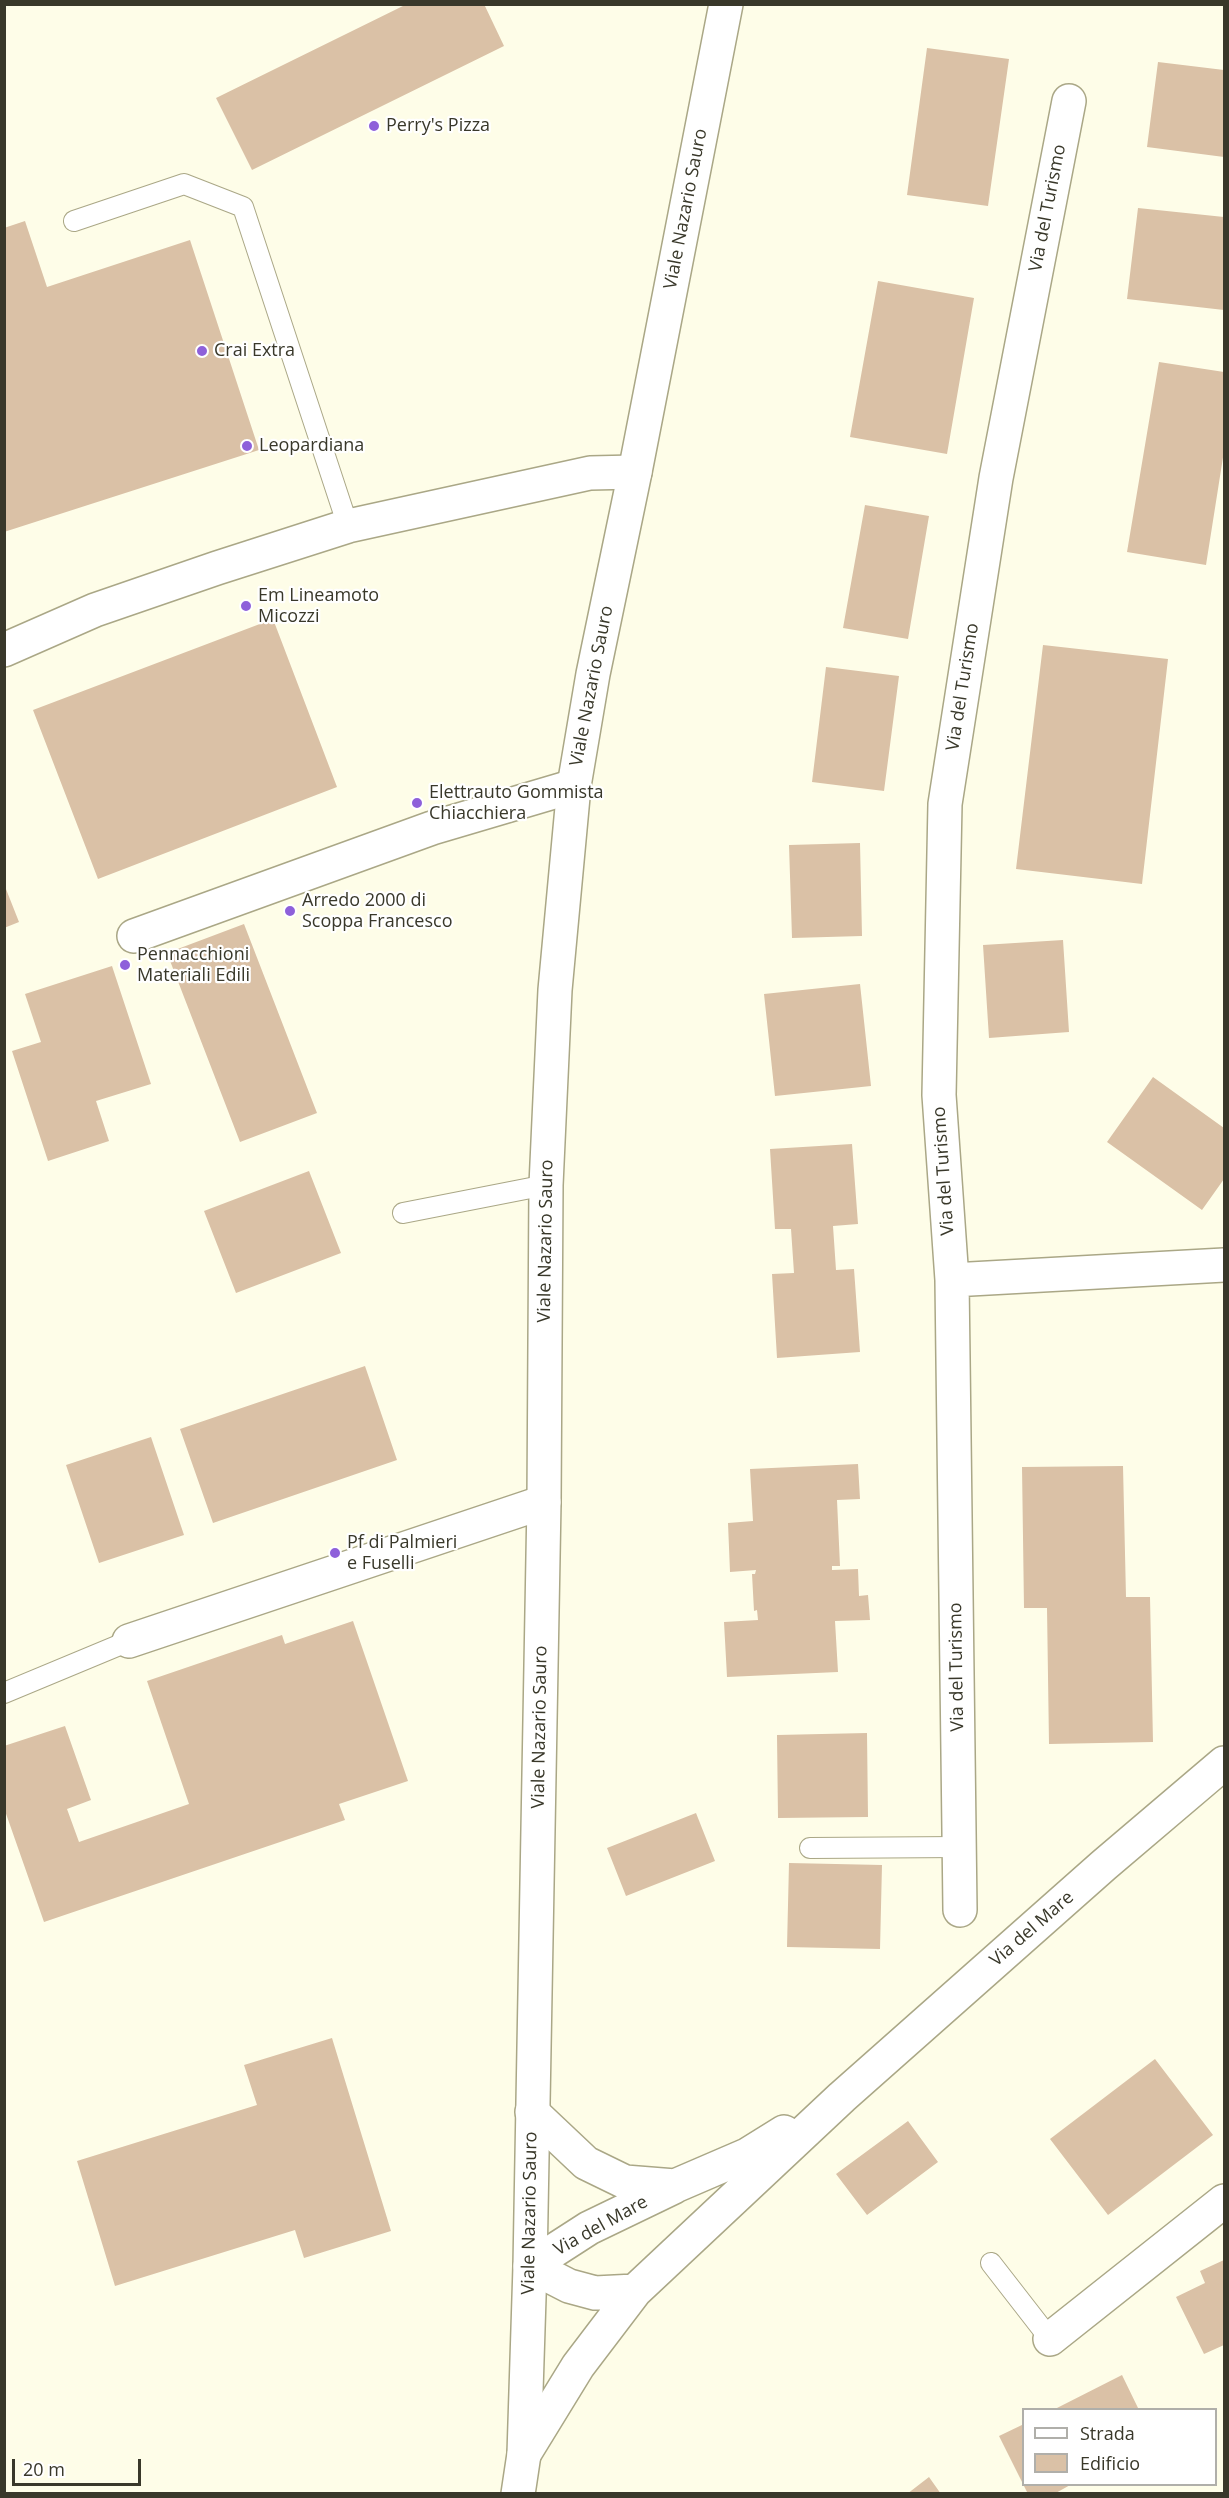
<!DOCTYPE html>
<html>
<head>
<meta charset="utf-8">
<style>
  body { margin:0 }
  #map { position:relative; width:1229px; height:2498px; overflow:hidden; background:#fefde8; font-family:"Open Sans",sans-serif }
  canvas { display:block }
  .frame { position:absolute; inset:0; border:6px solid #39382a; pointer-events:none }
  .legend { position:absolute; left:1022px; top:2408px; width:195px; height:78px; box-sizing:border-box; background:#fff; border:2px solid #b0afaa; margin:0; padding:8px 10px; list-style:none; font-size:18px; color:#39382a }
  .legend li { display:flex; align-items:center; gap:12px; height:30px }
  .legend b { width:30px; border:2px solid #b0afaa }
  .scale { position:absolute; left:12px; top:2459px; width:129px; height:27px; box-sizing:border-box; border:3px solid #39382a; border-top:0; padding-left:8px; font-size:18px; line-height:21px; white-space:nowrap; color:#39382a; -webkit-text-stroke:4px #fff; paint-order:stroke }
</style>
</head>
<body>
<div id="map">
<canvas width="1229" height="2498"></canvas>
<div class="frame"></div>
<ul class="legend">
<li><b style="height:8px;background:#fff"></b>Strada</li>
<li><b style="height:16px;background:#dac1a6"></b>Edificio</li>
</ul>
<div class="scale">20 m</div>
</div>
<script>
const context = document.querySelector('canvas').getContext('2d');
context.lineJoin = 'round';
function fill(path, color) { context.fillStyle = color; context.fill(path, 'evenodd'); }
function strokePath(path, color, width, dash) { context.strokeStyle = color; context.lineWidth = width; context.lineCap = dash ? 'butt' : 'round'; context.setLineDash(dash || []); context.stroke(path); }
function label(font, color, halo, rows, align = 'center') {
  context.font = font + ' "Open Sans",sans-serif'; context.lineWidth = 4.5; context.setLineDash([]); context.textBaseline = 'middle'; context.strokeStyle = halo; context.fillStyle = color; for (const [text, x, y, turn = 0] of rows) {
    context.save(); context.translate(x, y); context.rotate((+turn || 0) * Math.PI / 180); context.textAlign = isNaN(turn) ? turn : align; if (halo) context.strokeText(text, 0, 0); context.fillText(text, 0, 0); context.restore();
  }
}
fill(new Path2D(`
  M 407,4 L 484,4 L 504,46 L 252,170 L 216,98 Z
  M 927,48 L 1009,59 L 988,206 L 907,195 Z
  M 1158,62 L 1224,70 L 1224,157 L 1147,147 Z
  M 1138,208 L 1224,217 L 1224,310 L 1127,299 Z
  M 25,221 L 47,287 L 190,240 L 259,450 L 4,532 L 4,228 Z
  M 878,281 L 974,298 L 947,454 L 850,437 Z
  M 1159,362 L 1224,372 L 1224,451 L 1206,565 L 1127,552 Z
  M 865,505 L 929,516 L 908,639 L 843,628 Z
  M 273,619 L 337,787 L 98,879 L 33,710 Z
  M 1043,645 L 1168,659 L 1142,884 L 1016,869 Z
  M 826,667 L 899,676 L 884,791 L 812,782 Z
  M 860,843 L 862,936 L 792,938 L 789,845 Z
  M 4,884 L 19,922 L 4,928 Z
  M 244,924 L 317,1113 L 240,1142 L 167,953 Z
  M 1063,940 L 1069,1032 L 989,1038 L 983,945 Z
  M 112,966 L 151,1084 L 96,1101 L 109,1141 L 48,1161 L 12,1051 L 41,1042 L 25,994 Z
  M 860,984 L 871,1086 L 775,1096 L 764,994 Z
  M 1153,1077 L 1224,1128 L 1224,1179 L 1202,1210 L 1107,1142 Z
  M 852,1144 L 858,1224 L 833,1226 L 836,1270 L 854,1269 L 860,1352 L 777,1358 L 772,1274 L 794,1273 L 791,1229 L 775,1229 L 770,1149 Z
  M 309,1171 L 341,1253 L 236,1293 L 204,1211 Z
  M 365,1366 L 397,1460 L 213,1523 L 180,1429 Z
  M 151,1437 L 184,1535 L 99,1563 L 66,1465 Z
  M 858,1464 L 860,1499 L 837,1500 L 840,1566 L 832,1566 L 832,1570 L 858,1569 L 859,1596 L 868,1595 L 870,1620 L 835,1621 L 838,1672 L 727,1677 L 724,1622 L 758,1620 L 757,1610 L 754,1611 L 752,1574 L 755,1574 L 756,1570 L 730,1572 L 728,1523 L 753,1521 L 750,1469 Z
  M 1123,1466 L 1126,1597 L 1150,1597 L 1153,1742 L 1049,1744 L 1047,1608 L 1024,1608 L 1022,1467 Z
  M 353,1621 L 408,1781 L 339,1804 L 345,1820 L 44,1922 L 4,1808 L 4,1746 L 65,1726 L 91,1800 L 67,1809 L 79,1842 L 189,1804 L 147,1681 L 282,1635 L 285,1644 Z
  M 867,1733 L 868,1817 L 778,1818 L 777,1735 Z
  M 696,1813 L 715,1861 L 626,1896 L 607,1848 Z
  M 789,1863 L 882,1865 L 880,1949 L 787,1947 Z
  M 332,2038 L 391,2231 L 304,2258 L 295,2230 L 115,2286 L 77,2161 L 257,2105 L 244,2065 Z
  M 1155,2059 L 1213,2135 L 1108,2215 L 1050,2139 Z
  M 908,2121 L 938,2162 L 867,2215 L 836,2174 Z
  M 1224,2260 L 1224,2345 L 1204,2354 L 1176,2297 L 1205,2283 L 1200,2271 Z
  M 1122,2375 L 1139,2410 L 1053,2410 Z
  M 1024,2424 L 1024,2484 L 1072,2484 L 1054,2494 L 1028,2494 L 999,2436 Z
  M 929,2477 L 941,2494 L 907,2494 Z`), '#dac1a6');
const service = new Path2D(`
  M 74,221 L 184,184 L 243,207 L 348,526
  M 403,1213 L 546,1185
  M 4,1693 L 129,1641
  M 810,1848 L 960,1847
  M 991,2263 L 1050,2339`);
const minor = new Path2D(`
  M 4,650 L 95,610 L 217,568 L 348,526 L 590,473 L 635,472
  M 134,936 L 432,828 L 574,786
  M 952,1280 L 1224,1265
  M 129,1641 L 544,1502
  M 960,1910 L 952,1280 L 939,1095 L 945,804 L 996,478 L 1069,101
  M 1050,2339 L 1224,2201`);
const tertiary = new Path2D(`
  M 532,2112 L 586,2163 L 625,2182 L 675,2186 L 747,2155 L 784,2132
  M 530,2266 L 589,2228 L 674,2187
  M 530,2266 L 569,2286 L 595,2293 L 635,2291
  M 524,2454 L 578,2366 L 635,2291 L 842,2097 L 1104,1865 L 1224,1763`);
const secondary = new Path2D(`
  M 518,2494 L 524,2454 L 530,2266 L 544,1502 L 546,1185 L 555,990 L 574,786 L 593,674 L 635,472 L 726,4`);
strokePath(service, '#aaa786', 22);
strokePath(minor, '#aaa786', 36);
strokePath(tertiary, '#aaa786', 36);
strokePath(secondary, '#aaa786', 36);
strokePath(service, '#fff', 20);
strokePath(minor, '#fff', 33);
strokePath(tertiary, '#fff', 33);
strokePath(secondary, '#fff', 33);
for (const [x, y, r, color] of [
  [374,126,6,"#8e60da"],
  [202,351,6,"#8e60da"],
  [247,446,6,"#8e60da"],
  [246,606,6,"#8e60da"],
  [417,803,6,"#8e60da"],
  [290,911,6,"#8e60da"],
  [125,965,6,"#8e60da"],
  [335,1553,6,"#8e60da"]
]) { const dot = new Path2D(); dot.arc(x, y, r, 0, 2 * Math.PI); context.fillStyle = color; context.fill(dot); strokePath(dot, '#fff', 2); }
label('18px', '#39382a', '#fff', [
  ["Perry's Pizza",386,126],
  ["Crai Extra",214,351],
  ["Leopardiana",259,446],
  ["Em Lineamoto",258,596],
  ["Micozzi",258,617],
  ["Elettrauto Gommista",429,793],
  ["Chiacchiera",429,814],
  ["Arredo 2000 di",302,901],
  ["Scoppa Francesco",302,922],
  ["Pennacchioni",137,955],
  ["Materiali Edili",137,976],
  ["Pf di Palmieri",347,1543],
  ["e Fuselli",347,1564]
], 'left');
label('18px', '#39382a', '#fff', [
  ["Via del Turismo",1048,208,-79],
  ["Viale Nazario Sauro",686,209,-79],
  ["Viale Nazario Sauro",592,686,-79],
  ["Via del Turismo",963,687,-81],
  ["Via del Turismo",944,1171,-94],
  ["Viale Nazario Sauro",546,1241,-89],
  ["Via del Turismo",957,1667,-91],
  ["Viale Nazario Sauro",540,1727,-89],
  ["Via del Mare",1032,1929,-41],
  ["Viale Nazario Sauro",530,2213,-89],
  ["Via del Mare",601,2226,-29]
]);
</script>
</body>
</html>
